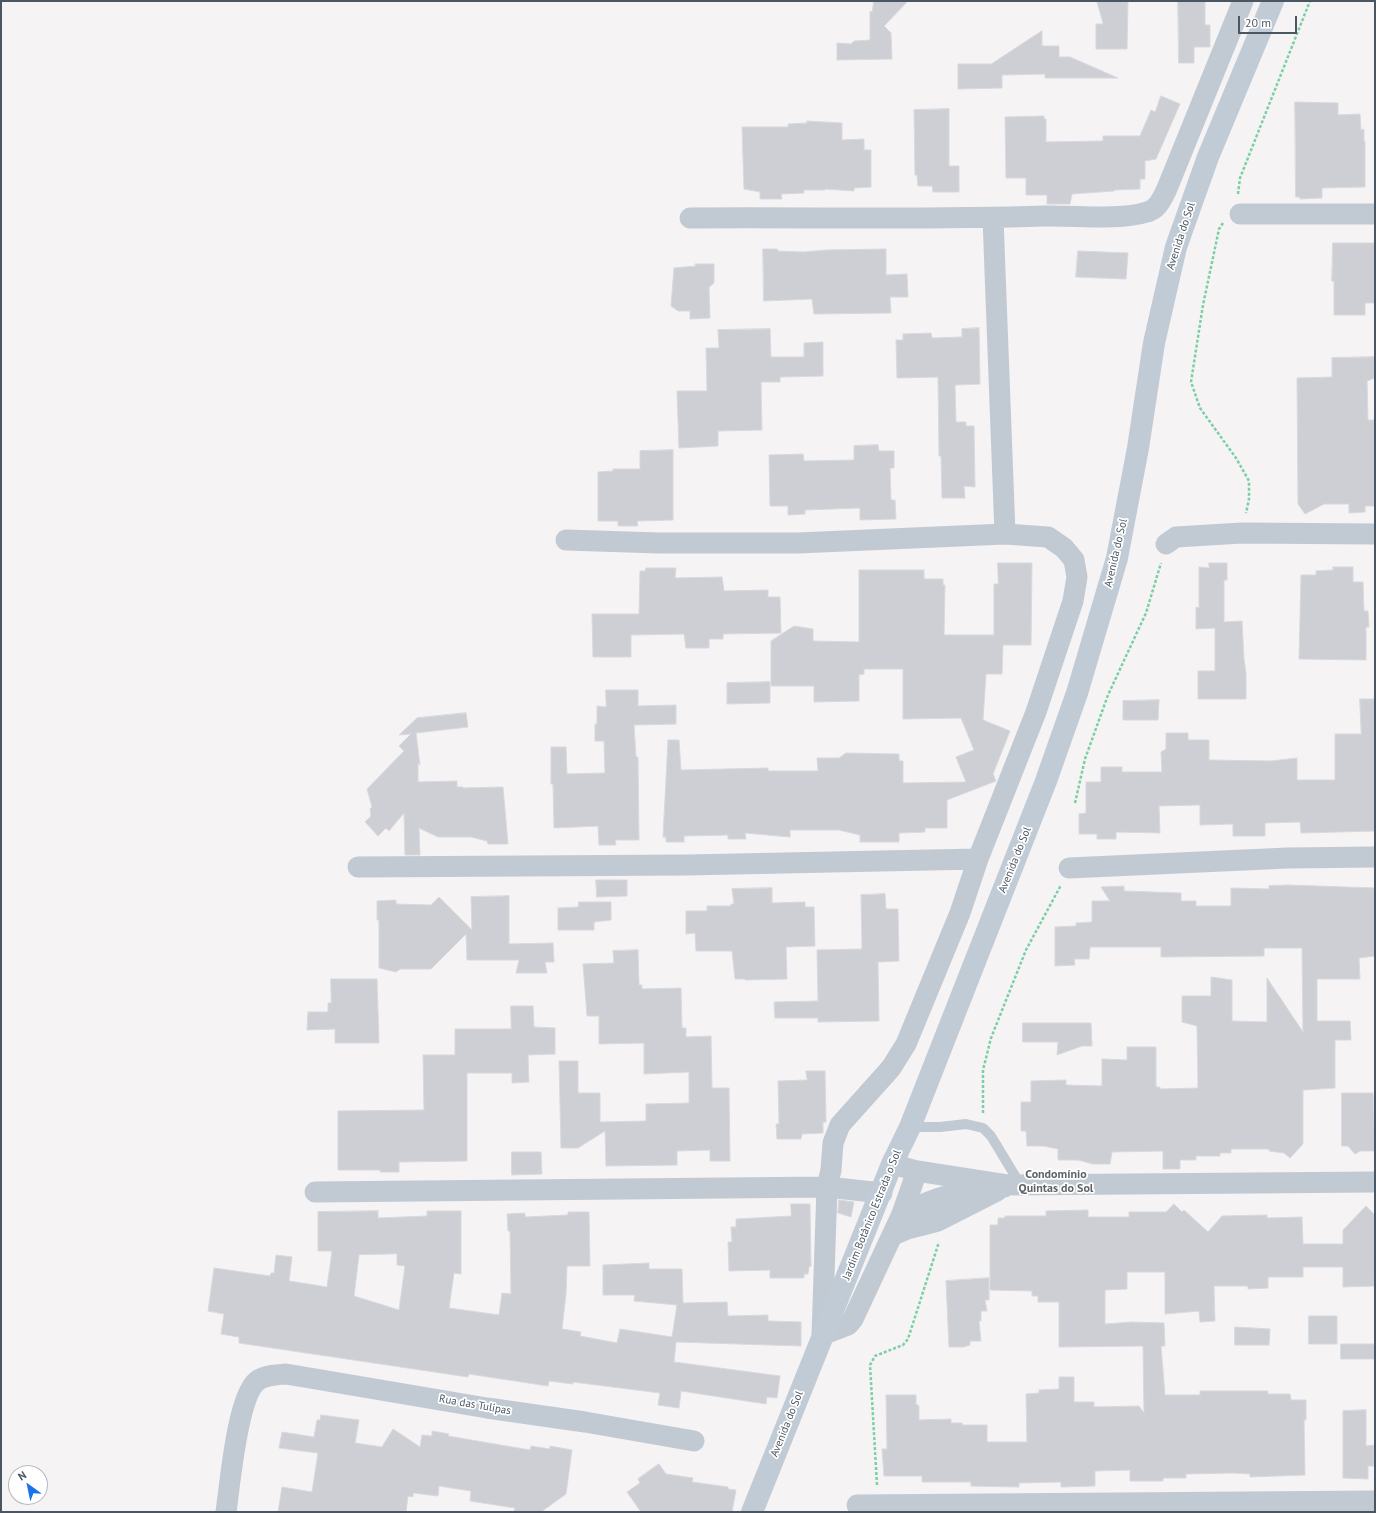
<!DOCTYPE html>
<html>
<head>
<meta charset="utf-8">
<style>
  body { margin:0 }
  #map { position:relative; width:1376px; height:1513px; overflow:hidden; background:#f5f3f3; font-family:"PT Sans",sans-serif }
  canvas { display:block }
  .frame { position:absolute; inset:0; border:2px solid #4a5661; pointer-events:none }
  .north { position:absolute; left:8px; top:1465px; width:40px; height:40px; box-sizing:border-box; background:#fff; border:1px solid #b7bbc0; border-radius:50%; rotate:327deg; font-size:11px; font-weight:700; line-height:16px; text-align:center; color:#4a5661 }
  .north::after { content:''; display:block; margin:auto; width:14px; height:18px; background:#1a73e8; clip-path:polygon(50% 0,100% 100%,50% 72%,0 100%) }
  .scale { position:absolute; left:1238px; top:16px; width:59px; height:18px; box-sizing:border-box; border:2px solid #4a5661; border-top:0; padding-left:5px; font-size:12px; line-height:14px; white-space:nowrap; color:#4a5661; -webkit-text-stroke:3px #fff; paint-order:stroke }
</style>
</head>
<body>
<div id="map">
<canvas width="1376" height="1513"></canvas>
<div class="frame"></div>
<div class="north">N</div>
<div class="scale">20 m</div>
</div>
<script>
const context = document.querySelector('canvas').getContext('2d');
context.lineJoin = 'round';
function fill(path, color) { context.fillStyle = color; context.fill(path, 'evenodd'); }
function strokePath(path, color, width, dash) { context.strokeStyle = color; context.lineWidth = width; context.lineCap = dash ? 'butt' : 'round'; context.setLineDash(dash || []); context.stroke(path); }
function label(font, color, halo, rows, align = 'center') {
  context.font = font + ' "PT Sans",sans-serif'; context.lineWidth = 3.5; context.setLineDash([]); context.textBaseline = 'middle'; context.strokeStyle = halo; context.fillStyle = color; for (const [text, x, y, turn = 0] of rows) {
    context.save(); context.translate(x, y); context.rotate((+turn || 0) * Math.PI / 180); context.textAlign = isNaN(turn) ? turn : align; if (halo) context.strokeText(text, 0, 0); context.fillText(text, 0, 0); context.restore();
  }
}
const building = new Path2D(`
  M 874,1 L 908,1 L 884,26 L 891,33 L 892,59 L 837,60 L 837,43 L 851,44 L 854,41 L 870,40 L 870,11 L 872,12 Z
  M 1097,1 L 1128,1 L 1127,49 L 1096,49 L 1096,24 L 1103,24 Z
  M 1178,1 L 1205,1 L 1205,25 L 1210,25 L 1210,47 L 1194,47 L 1194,63 L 1179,63 Z
  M 1042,31 L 1042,46 L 1059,46 L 1059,57 L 1070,57 L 1118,78 L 1045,78 L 1045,74 L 1002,75 L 1002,88 L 958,89 L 958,64 L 991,64 Z
  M 1161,96 L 1180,104 L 1156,159 L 1145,161 L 1145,179 L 1140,179 L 1140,189 L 1114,190 L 1114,191 L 1072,194 L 1070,204 L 1047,204 L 1047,195 L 1026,195 L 1026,178 L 1006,178 L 1005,117 L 1044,116 L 1044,119 L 1046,119 L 1046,142 L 1103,141 L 1103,136 L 1140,136 L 1151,110 L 1155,112 Z
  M 1295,102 L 1338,103 L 1338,115 L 1360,114 L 1361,130 L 1364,129 L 1364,141 L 1365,141 L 1365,187 L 1322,188 L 1322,198 L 1300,199 L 1300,197 L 1296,197 Z
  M 949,109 L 949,166 L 959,166 L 959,192 L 933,192 L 932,186 L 918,186 L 917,175 L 915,175 L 914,110 Z
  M 807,121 L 842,123 L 842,140 L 864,139 L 864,150 L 871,150 L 871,187 L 854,188 L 854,191 L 825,189 L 825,190 L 804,190 L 804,193 L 781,194 L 782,199 L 760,199 L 760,192 L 744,189 L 742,127 L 788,127 L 788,124 L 807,123 Z
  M 1333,243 L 1375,243 L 1375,303 L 1365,303 L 1365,315 L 1334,315 L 1334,281 L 1332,281 Z
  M 763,249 L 777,249 L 778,251 L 804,252 L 827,250 L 886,249 L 886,275 L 907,274 L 908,297 L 890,297 L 891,313 L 814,314 L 812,299 L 764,301 Z
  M 1078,251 L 1128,253 L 1126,279 L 1076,277 Z
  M 695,264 L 714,264 L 714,283 L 709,287 L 710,318 L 690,319 L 690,311 L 678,311 L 671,306 L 674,268 L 696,266 Z
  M 979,328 L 980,384 L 955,385 L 956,422 L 966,422 L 966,426 L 974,426 L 975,487 L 964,486 L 965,498 L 942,498 L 941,456 L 939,456 L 938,377 L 897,378 L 896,340 L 903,340 L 903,334 L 931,333 L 932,338 L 962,337 L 962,329 Z
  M 770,329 L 771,357 L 804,357 L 804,343 L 823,342 L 823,376 L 780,377 L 780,382 L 761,382 L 762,430 L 718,431 L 718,446 L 679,448 L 677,391 L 707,391 L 706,348 L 719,348 L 718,330 Z
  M 1375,357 L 1375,378 L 1367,381 L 1368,420 L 1375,420 L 1375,506 L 1365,506 L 1365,512 L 1349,513 L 1349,504 L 1324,504 L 1305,514 L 1298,504 L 1297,378 L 1332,377 L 1332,358 Z
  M 878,445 L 879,451 L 894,451 L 894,468 L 890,468 L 891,500 L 895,500 L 896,519 L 860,520 L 860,508 L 805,510 L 805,514 L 788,515 L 788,506 L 770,506 L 769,455 L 803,454 L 804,461 L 854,460 L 854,446 Z
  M 673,450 L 673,520 L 637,521 L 638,526 L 618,526 L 618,521 L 598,521 L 598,472 L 613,471 L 613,469 L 640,469 L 640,451 Z
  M 998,563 L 1032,563 L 1031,645 L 1003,645 L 1002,674 L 986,674 L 983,720 L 1010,731 L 993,774 L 996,781 L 947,800 L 947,828 L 925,828 L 925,832 L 899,833 L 899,842 L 860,842 L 860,835 L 839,830 L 790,830 L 790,837 L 745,833 L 746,839 L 728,839 L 728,835 L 684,836 L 684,842 L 666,842 L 666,837 L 663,837 L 668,740 L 679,740 L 681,770 L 768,768 L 768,771 L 818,771 L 817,758 L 839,758 L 846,753 L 899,754 L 899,761 L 903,761 L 903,783 L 966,782 L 956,757 L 974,750 L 961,718 L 903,719 L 903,669 L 864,669 L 864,674 L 859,675 L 859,701 L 814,702 L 814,686 L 771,686 L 771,641 L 794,626 L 813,629 L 813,641 L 859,642 L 859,570 L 924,570 L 924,579 L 943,579 L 943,585 L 945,585 L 944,635 L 994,635 L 994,584 L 998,584 Z
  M 1209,563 L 1227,563 L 1227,580 L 1224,580 L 1224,622 L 1242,621 L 1244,659 L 1246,673 L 1246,699 L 1198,699 L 1198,671 L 1215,671 L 1215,628 L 1196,629 L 1196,607 L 1199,608 L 1199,567 L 1209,568 Z
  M 1333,567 L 1353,567 L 1353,582 L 1363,582 L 1364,611 L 1368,611 L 1369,627 L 1366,627 L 1366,660 L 1299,659 L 1301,575 L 1316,575 L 1316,571 L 1333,570 Z
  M 646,568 L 676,568 L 675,578 L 722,577 L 724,591 L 768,590 L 768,597 L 780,597 L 781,633 L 723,634 L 723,639 L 709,639 L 709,648 L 686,648 L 684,634 L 631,635 L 631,657 L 593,657 L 592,614 L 639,614 L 640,571 L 645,571 Z
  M 770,682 L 770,703 L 727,704 L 727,683 Z
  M 606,690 L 638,690 L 638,706 L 676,705 L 676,724 L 634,725 L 636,757 L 638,757 L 639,840 L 615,840 L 616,845 L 599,845 L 598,826 L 554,828 L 553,784 L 551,784 L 551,747 L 566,747 L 567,774 L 605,773 L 604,741 L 595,741 L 595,724 L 597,724 L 597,706 L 606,707 Z
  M 1360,699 L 1375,699 L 1375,831 L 1301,833 L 1300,822 L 1265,823 L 1265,836 L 1233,836 L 1233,824 L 1200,825 L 1200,805 L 1159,806 L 1160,833 L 1116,832 L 1116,839 L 1097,839 L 1097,834 L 1079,834 L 1079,814 L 1086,813 L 1086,782 L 1101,782 L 1101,767 L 1122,767 L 1122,772 L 1162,772 L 1161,752 L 1166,749 L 1166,733 L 1188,733 L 1188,740 L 1209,740 L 1209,760 L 1271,761 L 1297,758 L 1297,780 L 1335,780 L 1335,734 L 1361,734 Z
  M 1159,700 L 1158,720 L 1123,720 L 1123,701 Z
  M 466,713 L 468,727 L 416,733 L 420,765 L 418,763 L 418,782 L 457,781 L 457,787 L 463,787 L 463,788 L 503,787 L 508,844 L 488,844 L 487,841 L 471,837 L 438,837 L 419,828 L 420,855 L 405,855 L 404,813 L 389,831 L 386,828 L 378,836 L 365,822 L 371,816 L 370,809 L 372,807 L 367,789 L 404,751 L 399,746 L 411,734 L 399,735 L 417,718 Z
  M 596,880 L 627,880 L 627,896 L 597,897 Z
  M 1288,885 L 1375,888 L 1375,956 L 1359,958 L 1360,979 L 1317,979 L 1317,1021 L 1350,1021 L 1351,1040 L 1335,1040 L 1335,1088 L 1303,1090 L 1303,1144 L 1290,1158 L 1284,1153 L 1269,1151 L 1269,1149 L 1231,1149 L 1231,1153 L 1220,1153 L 1220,1156 L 1196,1156 L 1196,1160 L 1180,1160 L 1180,1169 L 1163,1169 L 1163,1151 L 1112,1152 L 1110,1164 L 1093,1164 L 1078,1160 L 1058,1160 L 1058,1149 L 1043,1146 L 1027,1146 L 1026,1131 L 1021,1131 L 1021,1102 L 1031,1102 L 1031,1081 L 1066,1080 L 1066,1085 L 1102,1086 L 1102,1059 L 1127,1060 L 1127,1047 L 1156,1047 L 1156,1087 L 1160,1087 L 1160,1089 L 1198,1088 L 1197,1026 L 1182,1022 L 1182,996 L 1211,996 L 1211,977 L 1232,980 L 1232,1021 L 1267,1022 L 1267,978 L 1303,1032 L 1302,948 L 1264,948 L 1264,956 L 1161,957 L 1161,947 L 1090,947 L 1089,959 L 1074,959 L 1075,965 L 1055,966 L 1055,927 L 1076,926 L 1076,923 L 1092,922 L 1092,901 L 1110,901 L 1101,887 L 1124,886 L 1124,891 L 1181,893 L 1181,901 L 1196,901 L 1196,906 L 1231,906 L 1231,888 L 1269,889 L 1269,886 Z
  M 772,888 L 772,903 L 805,902 L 805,907 L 814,907 L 815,946 L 786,947 L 787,979 L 745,980 L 745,979 L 735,979 L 732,951 L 696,951 L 695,933 L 686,934 L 686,911 L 707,911 L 707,906 L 731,906 L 731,904 L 734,904 L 732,889 Z
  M 885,894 L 886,909 L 898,909 L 899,961 L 878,962 L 879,1021 L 818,1022 L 818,1018 L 775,1018 L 774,1002 L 818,1001 L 817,950 L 862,949 L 861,895 Z
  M 509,896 L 509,944 L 553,943 L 554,962 L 545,962 L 547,973 L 516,973 L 519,960 L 467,960 L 466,934 L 431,969 L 400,969 L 396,972 L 379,968 L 379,920 L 377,920 L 377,901 L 396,900 L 396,904 L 431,905 L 439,897 L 472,930 L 471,897 Z
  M 579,902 L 611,902 L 611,920 L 594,922 L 594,930 L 558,930 L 558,908 L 578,907 Z
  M 638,950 L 639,985 L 642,985 L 642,989 L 681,988 L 682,1028 L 686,1028 L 686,1037 L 711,1036 L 712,1088 L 729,1088 L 730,1161 L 710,1161 L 710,1150 L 677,1151 L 677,1165 L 606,1166 L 605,1131 L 578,1148 L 561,1148 L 559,1061 L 578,1061 L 578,1093 L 600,1093 L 600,1122 L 646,1121 L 646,1104 L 689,1103 L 689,1072 L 644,1074 L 644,1043 L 599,1044 L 599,1016 L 587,1016 L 583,964 L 614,963 L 613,951 Z
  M 331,979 L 377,979 L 379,1043 L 335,1043 L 335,1029 L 307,1030 L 308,1012 L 328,1012 L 328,1003 L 331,1003 Z
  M 511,1006 L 533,1006 L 534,1027 L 555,1028 L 555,1054 L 528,1055 L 529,1082 L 512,1083 L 512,1073 L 467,1073 L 467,1161 L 399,1162 L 399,1172 L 380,1172 L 380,1170 L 338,1170 L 338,1111 L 424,1110 L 423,1055 L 455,1055 L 455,1029 L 511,1029 Z
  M 1023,1023 L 1091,1023 L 1092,1046 L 1082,1046 L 1057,1055 L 1058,1042 L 1023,1042 Z
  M 806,1071 L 825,1071 L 826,1122 L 823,1122 L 823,1133 L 802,1134 L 801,1139 L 777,1139 L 776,1124 L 779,1124 L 778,1081 L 807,1080 Z
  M 1342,1093 L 1373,1093 L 1375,1151 L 1360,1151 L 1355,1154 L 1348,1146 L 1342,1146 Z
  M 512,1152 L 541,1152 L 542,1174 L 512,1175 Z
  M 839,1200 L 854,1202 L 851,1217 L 838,1213 Z
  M 791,1204 L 810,1204 L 811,1266 L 809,1267 L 808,1274 L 804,1274 L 804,1278 L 770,1278 L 770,1270 L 729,1271 L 728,1242 L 732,1242 L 731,1227 L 736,1227 L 736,1219 L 791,1216 Z
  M 1174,1204 L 1182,1212 L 1184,1210 L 1208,1232 L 1222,1216 L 1267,1215 L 1267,1218 L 1302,1217 L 1303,1244 L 1343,1244 L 1343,1230 L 1366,1206 L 1375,1215 L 1374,1286 L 1343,1287 L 1343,1267 L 1303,1267 L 1303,1277 L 1268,1277 L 1268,1288 L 1248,1289 L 1248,1286 L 1214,1286 L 1215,1321 L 1200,1322 L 1199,1311 L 1165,1314 L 1165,1272 L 1127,1272 L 1127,1289 L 1105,1290 L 1105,1324 L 1132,1322 L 1164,1323 L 1165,1346 L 1161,1346 L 1165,1395 L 1200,1395 L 1200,1391 L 1268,1391 L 1268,1394 L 1290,1394 L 1291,1400 L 1306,1400 L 1306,1420 L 1304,1420 L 1305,1475 L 1250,1477 L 1250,1474 L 1233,1473 L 1186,1474 L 1186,1478 L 1163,1478 L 1163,1481 L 1130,1481 L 1130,1470 L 1095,1471 L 1095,1486 L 1061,1487 L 1061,1482 L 1019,1483 L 1019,1487 L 971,1486 L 971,1482 L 922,1482 L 922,1476 L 884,1476 L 882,1449 L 887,1449 L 886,1395 L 916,1395 L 916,1404 L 919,1406 L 919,1420 L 951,1419 L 951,1423 L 962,1423 L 962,1425 L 987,1425 L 987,1442 L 1027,1442 L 1026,1394 L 1039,1393 L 1039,1390 L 1059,1389 L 1059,1377 L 1074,1377 L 1074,1402 L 1094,1402 L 1094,1407 L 1139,1406 L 1144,1413 L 1143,1346 L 1059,1347 L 1059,1302 L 1038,1302 L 1038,1296 L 1032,1296 L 1032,1291 L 990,1290 L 990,1225 L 998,1225 L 998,1218 L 1005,1218 L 1005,1216 L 1046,1216 L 1046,1211 L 1088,1210 L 1088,1217 L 1129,1217 L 1129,1212 L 1166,1212 Z
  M 378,1211 L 378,1218 L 427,1216 L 427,1211 L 461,1211 L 461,1274 L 454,1273 L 449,1308 L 499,1315 L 502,1293 L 511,1294 L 510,1231 L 508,1231 L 507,1214 L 525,1213 L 525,1217 L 568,1215 L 568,1212 L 589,1212 L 590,1266 L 567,1266 L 566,1294 L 562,1329 L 581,1332 L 580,1336 L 617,1343 L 620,1329 L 672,1337 L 677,1305 L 634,1301 L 635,1295 L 603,1295 L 603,1265 L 649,1263 L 649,1269 L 682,1269 L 683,1303 L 727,1302 L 728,1316 L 768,1315 L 768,1321 L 801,1322 L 801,1346 L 676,1342 L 674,1362 L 780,1376 L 777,1398 L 767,1397 L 766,1404 L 681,1391 L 679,1408 L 658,1405 L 660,1393 L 573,1382 L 573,1384 L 549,1381 L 548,1386 L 469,1374 L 468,1377 L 239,1343 L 239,1337 L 221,1334 L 224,1314 L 208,1311 L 214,1268 L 270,1276 L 271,1273 L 274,1273 L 276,1255 L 292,1257 L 289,1281 L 327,1287 L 332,1251 L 318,1251 L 318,1212 ZM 397,1254 L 397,1265 L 405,1266 L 399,1310 L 354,1296 L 359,1255 Z
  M 989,1278 L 989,1300 L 985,1300 L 987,1311 L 981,1311 L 981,1321 L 979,1321 L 981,1341 L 970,1341 L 970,1345 L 964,1347 L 949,1347 L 946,1281 Z
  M 1309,1316 L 1337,1316 L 1337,1344 L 1309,1344 Z
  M 1235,1327 L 1270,1329 L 1269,1345 L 1235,1345 Z
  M 1341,1344 L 1375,1344 L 1375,1359 L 1341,1359 Z
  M 1366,1410 L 1366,1446 L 1374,1445 L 1374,1466 L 1368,1466 L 1368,1479 L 1343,1478 L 1343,1411 Z
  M 321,1415 L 359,1420 L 355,1443 L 382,1447 L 393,1429 L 420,1447 L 422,1435 L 432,1436 L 432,1431 L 449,1434 L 448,1436 L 530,1450 L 531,1446 L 550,1449 L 550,1446 L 572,1450 L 566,1494 L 541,1512 L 514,1512 L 515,1508 L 470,1501 L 471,1491 L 439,1486 L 438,1496 L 413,1493 L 413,1497 L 408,1496 L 406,1512 L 278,1512 L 282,1487 L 312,1492 L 318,1453 L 279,1448 L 282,1432 L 314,1437 L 317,1420 L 320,1420 Z
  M 659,1464 L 666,1474 L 693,1478 L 692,1482 L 728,1487 L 728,1489 L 736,1490 L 732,1512 L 641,1512 L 627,1492 L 640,1483 L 638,1479 Z`);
fill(building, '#cdcfd5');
strokePath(building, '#d7d9de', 1);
strokePath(new Path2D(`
  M 1238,194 L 1240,178 L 1310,1
  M 1223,223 L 1219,229 L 1203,305 L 1191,382 L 1200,408 L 1236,458 L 1249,481 L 1249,499 L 1246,513
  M 1075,803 L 1085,759 L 1108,695 L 1146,613 L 1161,563
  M 983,1113 L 983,1070 L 991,1038 L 1026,950 L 1061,885
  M 877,1485 L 870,1365 L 875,1356 L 903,1345 L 908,1339 L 939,1242`), '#7ad0a6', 2.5, [3, 2]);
strokePath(new Path2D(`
  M 910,1127 L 940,1127 L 966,1124 L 983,1128 L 991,1136 L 1020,1184`), '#c1cad2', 10);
strokePath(new Path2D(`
  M 1240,214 L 1375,214
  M 690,218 C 808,217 926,220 1044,216 C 1075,215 1118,221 1147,212 C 1158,209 1161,200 1166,191 L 1243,1
  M 993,218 L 1005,534 L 1048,537 L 1064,548 L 1074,560 L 1077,577 L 1073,601 L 1036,712 L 978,859 L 960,913 L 906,1044 L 891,1068 L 840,1125 L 833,1143 L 831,1170 L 827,1187 L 822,1335 L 848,1325 L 853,1319 L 902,1214 C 940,1195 962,1190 1004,1187
  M 566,540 L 659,543 L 798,543 L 1005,534
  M 1166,544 L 1176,537 L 1242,533 L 1375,534
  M 358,867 L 687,865 L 978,859
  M 1069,868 L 1288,858 L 1375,857
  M 892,1164 L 917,1171 L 1007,1185 L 1375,1182
  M 315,1192 L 827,1187 L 882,1193
  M 902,1214 L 917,1171
  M 893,1235 L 907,1229 L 938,1221 L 997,1191
  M 857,1505 L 1375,1501
  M 226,1512 C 230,1485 237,1397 257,1381 C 265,1375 276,1375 286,1374 L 487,1408 L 585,1422 L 694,1441`), '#c1cad2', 21);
strokePath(new Path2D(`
  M 752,1512 L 892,1164 L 910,1127 L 1046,781 L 1077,693 L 1117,558 L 1138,448 L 1154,343 L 1176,247 L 1208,157 L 1273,1`), '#c1cbd6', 22);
label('11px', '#4a5661', '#fff', [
  ["Avenida do Sol",1181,236,-72],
  ["Avenida do Sol",1116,553,-77],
  ["Avenida do Sol",1015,860,-68],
  ["Jardim Botânico Estrada o Sol",872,1215,-68],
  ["Rua das Tulipas",475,1405,10],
  ["Avenida do Sol",787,1424,-68]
]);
label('bold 12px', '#5f6368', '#fff', [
  ["Condomínio",1056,1175],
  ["Quintas do Sol",1056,1189]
]);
</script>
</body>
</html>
